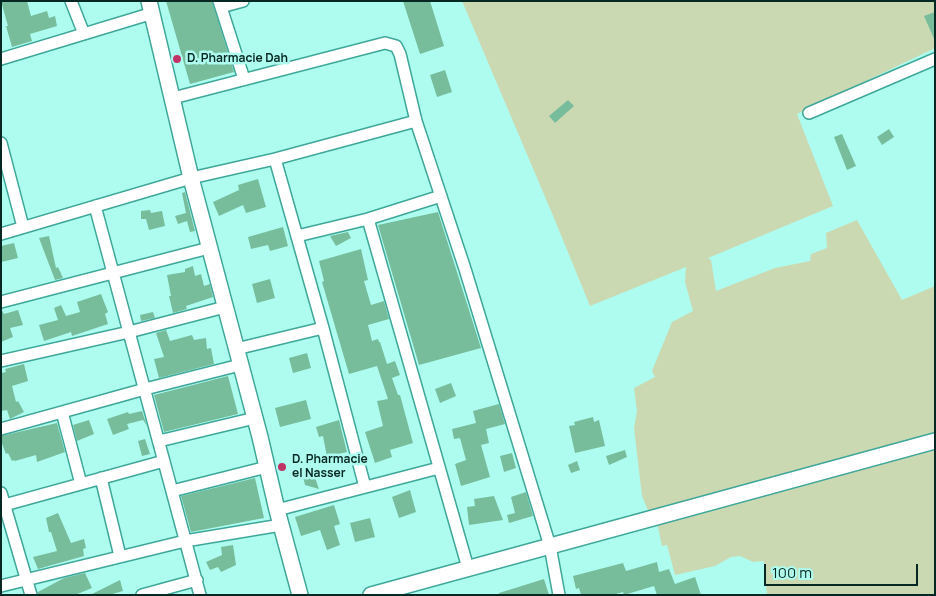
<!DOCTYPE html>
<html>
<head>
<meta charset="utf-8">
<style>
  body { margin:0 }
  #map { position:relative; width:936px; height:596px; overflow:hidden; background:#aefcef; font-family:Manrope,sans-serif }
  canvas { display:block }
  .frame { position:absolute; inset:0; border:2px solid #062823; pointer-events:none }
  .scale { position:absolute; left:764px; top:564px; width:154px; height:22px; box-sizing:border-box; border:2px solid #062823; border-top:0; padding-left:6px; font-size:15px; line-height:18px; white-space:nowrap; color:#062823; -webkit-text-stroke:4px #aefcef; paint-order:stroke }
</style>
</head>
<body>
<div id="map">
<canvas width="936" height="596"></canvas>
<div class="frame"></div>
<div class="scale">100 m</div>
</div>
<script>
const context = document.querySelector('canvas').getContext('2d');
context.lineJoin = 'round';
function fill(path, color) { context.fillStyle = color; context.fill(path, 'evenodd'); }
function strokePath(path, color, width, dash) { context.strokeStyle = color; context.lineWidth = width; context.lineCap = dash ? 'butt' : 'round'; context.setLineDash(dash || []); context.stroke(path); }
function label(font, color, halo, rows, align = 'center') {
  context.font = font + ' Manrope,sans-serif'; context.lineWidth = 5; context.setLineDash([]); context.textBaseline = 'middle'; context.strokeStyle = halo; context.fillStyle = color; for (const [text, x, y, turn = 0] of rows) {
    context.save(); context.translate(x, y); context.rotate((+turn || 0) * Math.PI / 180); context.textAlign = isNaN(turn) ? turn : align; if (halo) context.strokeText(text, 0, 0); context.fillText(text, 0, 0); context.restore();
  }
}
fill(new Path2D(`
  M 462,1 L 935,1 L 935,48 L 797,114 L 833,206 L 708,258 L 711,260 L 716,291 L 775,268 L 810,261 L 811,254 L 827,248 L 826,233 L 857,220 L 902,300 L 935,286 L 935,595 L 767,595 L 764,561 L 753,562 L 740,556 L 731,557 L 715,566 L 675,575 L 667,545 L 662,546 L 658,527 L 650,515 L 642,496 L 634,428 L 637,411 L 634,388 L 655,377 L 652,371 L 672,322 L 693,311 L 685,282 L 686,267 L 590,306 L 554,218 Z`), '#cbd9b2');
fill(new Path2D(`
  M 1,1 L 27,1 L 31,16 L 47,11 L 49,18 L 55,16 L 57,26 L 30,34 L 32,41 L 12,47 L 6,26 L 8,26 Z
  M 166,1 L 212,1 L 234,72 L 190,84 Z
  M 403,1 L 430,1 L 444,46 L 420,54 Z
  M 935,12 L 935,41 L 924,16 Z
  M 445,70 L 452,92 L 437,97 L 430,75 Z
  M 568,100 L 574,106 L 555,123 L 549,116 Z
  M 889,129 L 894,137 L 882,145 L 877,137 Z
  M 842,134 L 856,166 L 847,170 L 834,137 Z
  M 258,179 L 266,207 L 246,213 L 243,205 L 219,216 L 213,202 L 239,190 L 238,185 Z
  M 185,192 L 195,231 L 190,232 L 187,221 L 178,224 L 175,216 L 186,213 L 182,193 Z
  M 150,210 L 151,213 L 162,211 L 165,226 L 149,230 L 146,219 L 141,219 L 141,211 Z
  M 438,212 L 481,348 L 419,365 L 378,225 Z
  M 283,227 L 288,246 L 270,251 L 268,245 L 251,249 L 248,237 Z
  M 348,232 L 351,238 L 336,246 L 330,236 Z
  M 49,236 L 56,268 L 58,267 L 63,278 L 55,280 L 39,238 Z
  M 14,243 L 18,258 L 1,262 L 1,246 Z
  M 361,249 L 368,280 L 364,281 L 371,305 L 384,301 L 389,319 L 368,325 L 372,341 L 378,339 L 379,342 L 380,342 L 387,364 L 395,361 L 400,375 L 392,378 L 398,395 L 400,395 L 413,443 L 390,450 L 392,457 L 375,463 L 365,432 L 383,426 L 377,401 L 388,399 L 377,366 L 349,374 L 322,282 L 324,281 L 319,261 Z
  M 193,266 L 195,276 L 201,274 L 204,286 L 210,284 L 213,297 L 186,306 L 187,309 L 173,313 L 169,296 L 171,296 L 167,275 L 185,272 L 185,269 Z
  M 270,279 L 275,298 L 257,303 L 252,284 Z
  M 101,294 L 108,312 L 105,314 L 108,324 L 72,336 L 71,332 L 44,341 L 39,325 L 58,320 L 54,308 L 61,305 L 66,316 L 80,312 L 77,302 Z
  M 1,309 L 4,314 L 18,310 L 23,325 L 10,328 L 13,337 L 1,342 Z
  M 153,312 L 155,318 L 141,321 L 140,315 Z
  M 166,330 L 170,341 L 192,335 L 194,340 L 206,338 L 207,349 L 211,348 L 214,364 L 159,378 L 154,359 L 164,357 L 156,333 Z
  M 307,353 L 311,368 L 293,373 L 289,358 Z
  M 24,364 L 28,381 L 12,386 L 16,402 L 18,401 L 24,412 L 10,419 L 7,410 L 1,411 L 1,373 L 6,372 L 5,369 Z
  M 228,376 L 238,414 L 164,432 L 154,395 Z
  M 451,383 L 456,396 L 440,403 L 435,389 Z
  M 306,400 L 311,419 L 280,427 L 275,408 Z
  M 499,404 L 505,424 L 486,429 L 489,443 L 481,445 L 490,477 L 461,486 L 455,464 L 466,460 L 460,438 L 454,439 L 452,429 L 476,423 L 473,411 Z
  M 142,411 L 147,426 L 143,420 L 127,424 L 129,429 L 113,435 L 107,419 L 128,412 L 129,414 Z
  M 593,417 L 594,422 L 599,420 L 605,446 L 575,453 L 569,426 L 575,425 L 574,422 Z
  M 89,420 L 94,434 L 77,441 L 73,425 Z
  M 339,420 L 347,452 L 327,457 L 323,436 L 319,437 L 316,427 Z
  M 57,423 L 65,452 L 37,462 L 36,455 L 15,461 L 14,460 L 12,461 L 8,453 L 6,454 L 1,441 L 1,436 Z
  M 145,439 L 150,454 L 142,456 L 138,441 Z
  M 625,450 L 627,457 L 609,465 L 606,456 Z
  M 512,453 L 516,468 L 504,472 L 500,456 Z
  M 577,461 L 580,470 L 571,473 L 568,465 Z
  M 312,469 L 319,489 L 305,485 L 302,472 Z
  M 255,478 L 264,518 L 191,532 L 181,496 Z
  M 410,490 L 416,512 L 399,518 L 392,497 Z
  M 526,492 L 533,516 L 509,523 L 507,515 L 515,513 L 511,497 Z
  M 494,496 L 503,520 L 469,525 L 467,507 L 475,506 L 474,499 Z
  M 334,505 L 340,524 L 334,526 L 340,545 L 327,550 L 320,530 L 301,536 L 295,517 Z
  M 58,513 L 71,543 L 84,539 L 86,548 L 83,549 L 84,556 L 38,569 L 33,557 L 57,551 L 51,532 L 49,532 L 46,518 Z
  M 370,518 L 375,537 L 355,542 L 350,523 Z
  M 233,545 L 236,565 L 221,572 L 218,567 L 210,570 L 206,562 L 222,555 L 221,547 Z
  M 657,562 L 659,572 L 669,569 L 675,584 L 695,577 L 701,595 L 657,595 L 654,586 L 624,595 L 623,592 L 613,595 L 581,595 L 579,588 L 576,589 L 573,576 L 623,563 L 626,571 Z
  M 85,573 L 92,588 L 75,595 L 38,595 L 38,592 L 64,578 Z
  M 544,579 L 549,595 L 499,595 L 499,593 Z
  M 120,580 L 123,591 L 109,595 L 90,595 Z`), '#77bd9c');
const street = new Path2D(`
  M 71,1 L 84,34
  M 219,1 L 244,79
  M 221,7 L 243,1
  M 1,59 L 153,13
  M 173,98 L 385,43 L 396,46 L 400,54 L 416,121 L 465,269 L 550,546 L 559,595
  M 809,113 L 935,59
  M 1,143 L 23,227
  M 275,159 L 323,328 L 365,487
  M 95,206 L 200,595
  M 368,219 L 468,568
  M 1,234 L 191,178 L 275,159 L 416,121
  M 297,236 L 368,219 L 441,196
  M 1,302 L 209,248
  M 236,349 L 323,328
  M 1,361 L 129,332 L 225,307
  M 62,412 L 81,484
  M 1,429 L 145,389 L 240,365
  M 159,441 L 255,418
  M 101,478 L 120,556
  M 172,491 L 267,467
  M 1,493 L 31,595
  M 1,506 L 164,461
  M 277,510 L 439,468
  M 1,586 L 185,541 L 281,525
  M 142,595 L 197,580`);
const secondary = new Path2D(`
  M 149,1 L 191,178 L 260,437 L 277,510 L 300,595
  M 371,595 L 935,441`);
strokePath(street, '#3ea799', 14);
strokePath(secondary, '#3ea799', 18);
strokePath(street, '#fff', 11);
strokePath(secondary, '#fff', 15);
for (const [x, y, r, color] of [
  [177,59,5,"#bf3367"],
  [282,467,5,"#bf3367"]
]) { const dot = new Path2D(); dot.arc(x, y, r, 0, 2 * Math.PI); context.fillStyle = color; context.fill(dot); strokePath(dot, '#aefcef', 2); }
label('bold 12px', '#062823', '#aefcef', [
  ["D. Pharmacie Dah",187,59],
  ["D. Pharmacie",292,460],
  ["el Nasser",292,474]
], 'left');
</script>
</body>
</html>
